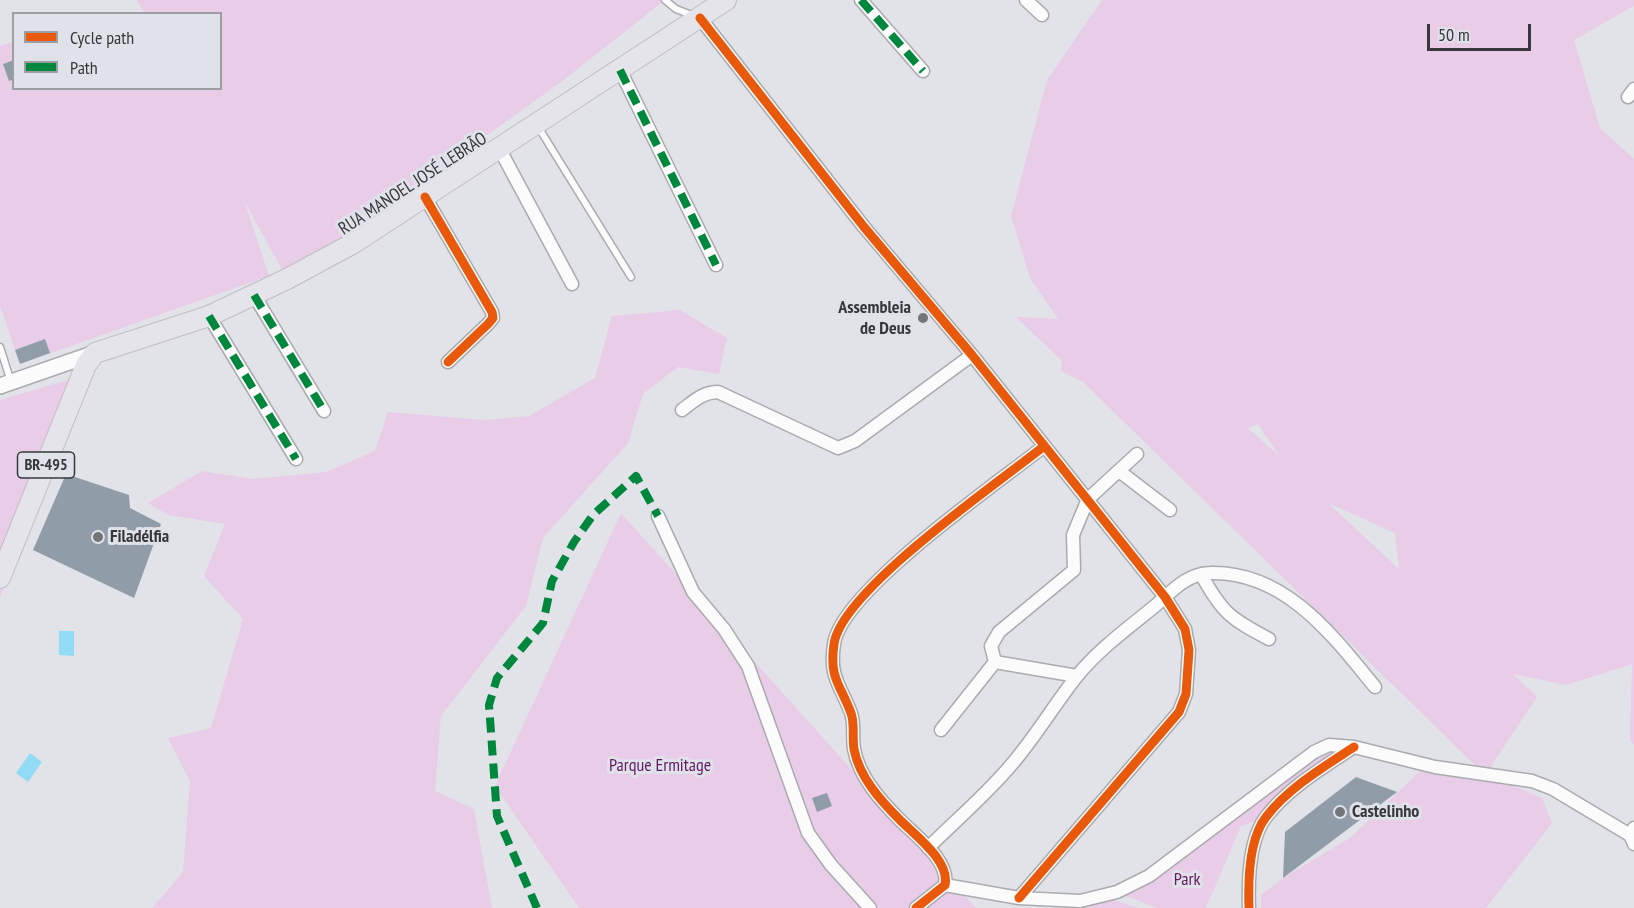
<!DOCTYPE html>
<html>
<head>
<meta charset="utf-8">
<style>
  body { margin:0 }
  #map { position:relative; width:1634px; height:908px; overflow:hidden; background:#e2e3e8; font-family:"PT Sans Narrow",sans-serif }
  canvas { display:block }
  .legend { position:absolute; left:12px; top:12px; width:210px; height:78px; box-sizing:border-box; background:#e0e2ea; border:2px solid #9c9ea4; margin:0; padding:8px 10px; list-style:none; font-size:18px; color:#37383b }
  .legend li { display:flex; align-items:center; gap:12px; height:30px }
  .legend b { width:30px; border:2px solid #9c9ea4 }
  .scale { position:absolute; left:1427px; top:24px; width:104px; height:27px; box-sizing:border-box; border:3px solid #37383b; border-top:0; padding-left:8px; font-size:18px; line-height:21px; white-space:nowrap; color:#37383b; -webkit-text-stroke:4px #e0e2ea; paint-order:stroke }
</style>
</head>
<body>
<div id="map">
<canvas width="1634" height="908"></canvas>
<ul class="legend">
<li><b style="height:8px;background:#e8590c"></b>Cycle path</li>
<li><b style="height:8px;background:#00873e"></b>Path</li>
</ul>
<div class="scale">50 m</div>
</div>
<script>
const context = document.querySelector('canvas').getContext('2d');
context.lineJoin = 'round';
function fill(path, color) { context.fillStyle = color; context.fill(path, 'evenodd'); }
function strokePath(path, color, width, dash) { context.strokeStyle = color; context.lineWidth = width; context.lineCap = dash ? 'butt' : 'round'; context.setLineDash(dash || []); context.stroke(path); }
function label(font, color, halo, rows, align = 'center') {
  context.font = font + ' "PT Sans Narrow",sans-serif'; context.lineWidth = 6; context.setLineDash([]); context.textBaseline = 'middle'; context.strokeStyle = halo; context.fillStyle = color; for (const [text, x, y, turn = 0] of rows) {
    context.save(); context.translate(x, y); context.rotate((+turn || 0) * Math.PI / 180); context.textAlign = isNaN(turn) ? turn : align; if (halo) context.strokeText(text, 0, 0); context.fillText(text, 0, 0); context.restore();
  }
}
fill(new Path2D(`
  M 137,0 L 665,0 L 561,82 L 287,279 L 244,200 L 269,276 L 20,364 L 0,306 L 0,46 L 13,42 L 14,88 L 220,88 L 220,14 L 144,13 Z
  M 1102,0 L 1634,0 L 1634,6 L 1574,40 L 1600,128 L 1634,159 L 1634,745 L 1630,740 L 1632,664 L 1566,685 L 1513,674 L 1537,697 L 1485,775 L 1083,382 L 1061,371 L 1062,361 L 1016,317 L 1058,319 L 1030,278 L 1011,216 L 1047,80 ZM 1258,424 L 1278,454 L 1278,455 L 1248,428 ZM 1328,503 L 1395,533 L 1399,569 Z
  M 680,310 L 727,338 L 719,374 L 678,367 L 643,394 L 628,443 L 543,538 L 526,606 L 441,716 L 435,791 L 474,809 L 492,908 L 152,908 L 183,872 L 190,781 L 168,738 L 211,728 L 243,619 L 204,576 L 225,524 L 168,515 L 148,503 L 202,471 L 253,479 L 326,472 L 375,451 L 388,412 L 485,420 L 529,416 L 595,378 L 612,316 Z
  M 82,376 L 39,484 L 0,598 L 0,400 Z
  M 621,513 L 976,908 L 579,908 L 495,786 Z
  M 1339,745 L 1265,818 L 1241,826 L 1206,908 L 1156,908 L 1117,892 Z
  M 1421,770 L 1490,776 L 1542,798 L 1552,823 L 1486,908 L 1261,908 L 1261,895 L 1283,878 L 1350,838 Z
  M 1110,899 L 1138,908 L 1085,908 Z`), '#e8cce8');
fill(new Path2D(`
  M 59,631 L 74,631 L 74,656 L 59,655 Z
  M 30,753 L 42,762 L 28,782 L 16,773 Z`), '#92dbf5');
fill(new Path2D(`
  M 14,60 L 14,79 L 9,81 L 3,64 Z
  M 45,339 L 50,353 L 20,364 L 15,350 Z
  M 66,474 L 129,495 L 130,508 L 161,524 L 134,598 L 33,550 Z
  M 1356,777 L 1397,792 L 1283,878 L 1285,832 Z
  M 827,793 L 832,806 L 817,812 L 812,798 Z`), '#909ca8');
const service = new Path2D(`
  M 665,0 L 676,9 L 694,16
  M 537,125 L 631,277
  M 0,347 L 11,382`);
const minor = new Path2D(`
  M 861,0 L 923,71
  M 1026,0 L 1042,15
  M 700,18 L 864,227 L 972,355 L 1165,597 L 1185,629 L 1189,650 L 1186,694 L 1179,712 L 1019,898
  M 620,70 L 716,265
  M 1628,97 L 1634,89
  M 499,148 L 572,284
  M 425,197 L 492,312 L 493,318 L 488,324 L 448,362
  M 254,295 L 324,411
  M 209,316 L 296,459
  M 682,410 C 694,401 703,392 718,392 L 838,448 L 855,441 L 972,355
  M 1119,471 L 1170,510
  M 658,516 L 693,592 L 724,629 L 748,666 L 808,833 L 831,865 L 870,908
  M 1201,574 C 1222,613 1231,619 1269,639
  M 1077,676 L 995,662 L 991,646 L 999,632 L 1074,570 L 1073,535 L 1088,499 L 1137,454
  M 941,730 L 995,662
  M 1634,828 L 1630,835 L 1634,844
  M 928,848 C 956,820 987,794 1012,764 C 1036,736 1054,705 1077,676 C 1099,649 1128,628 1155,606 C 1172,591 1187,573 1212,573 C 1286,572 1333,636 1375,687
  M 945,885 L 1019,898 L 1080,901 L 1117,892 L 1149,876 L 1314,752 L 1329,745 L 1354,747 L 1435,767 L 1532,781 L 1553,789 L 1630,835
  M 916,908 L 945,885 C 950,861 916,836 900,820 C 881,801 859,777 854,749 C 852,737 855,724 851,713 C 840,684 829,678 834,644 C 841,591 998,483 1043,447
  M 1249,908 C 1248,881 1249,839 1266,817 C 1288,788 1325,766 1354,747`);
const tertiary = new Path2D(`
  M 0,386 L 95,353`);
const primary = new Path2D(`
  M 0,578 L 86,365 L 95,353 L 209,316 L 287,279 L 352,244 L 726,0`);
strokePath(service, '#aaabae', 9);
strokePath(minor, '#aaabae', 15);
strokePath(tertiary, '#aaabae', 18);
strokePath(primary, '#bebec1', 22);
strokePath(service, '#fbfbfc', 6);
strokePath(minor, '#fbfbfc', 12);
strokePath(tertiary, '#fbfbfc', 15);
strokePath(primary, '#e6e4eb', 20);
strokePath(new Path2D(`
  M 861,0 L 923,71
  M 620,70 L 716,265
  M 254,295 L 324,411
  M 209,316 L 296,459
  M 537,908 L 497,816 L 489,705 L 497,678 L 543,623 L 552,581 L 574,542 L 593,515 L 636,476 L 658,516`), '#00873e', 8, [15, 8]);
strokePath(new Path2D(`
  M 700,18 L 864,227 L 972,355 L 1165,597 L 1185,629 L 1189,650 L 1186,694 L 1179,712 L 1019,898
  M 425,197 L 492,312 L 493,318 L 488,324 L 448,362
  M 916,908 L 945,885 C 950,861 916,836 900,820 C 881,801 859,777 854,749 C 852,737 855,724 851,713 C 840,684 829,678 834,644 C 841,591 998,483 1043,447
  M 1249,908 C 1248,881 1249,839 1266,817 C 1288,788 1325,766 1354,747`), '#e8590c', 9);
for (const [x, y, r, color] of [
  [923,318,6,"#737478"],
  [98,537,6,"#737478"],
  [1340,812,6,"#737478"]
]) { const dot = new Path2D(); dot.arc(x, y, r, 0, 2 * Math.PI); context.fillStyle = color; context.fill(dot); strokePath(dot, '#e0e2ea', 2); }
for (const [x, y, w] of [
  [46,465,57]
]) { const box = new Path2D(); box.roundRect(x - w / 2, y - 13, w, 26, 4.5); context.fillStyle = '#e0e2ea'; context.fill(box); strokePath(box, '#37383b', 1.5); }
label('bold 16px', '#37383b', null, [
  ["BR-495",46,465]
]);
label('18px', '#37383b', '#e0e2ea', [
  ["RUA MANOEL JOSÉ LEBRÃO",413,184,-33]
]);
label('bold 18px', '#37383b', '#e0e2ea', [
  ["Assembleia",911,308,"right"],
  ["de Deus",911,329,"right"],
  ["Filadélfia",110,537],
  ["Castelinho",1352,812]
], 'left');
label('18px', '#641962', '#e0e2ea', [
  ["Parque Ermitage",660,766],
  ["Park",1187,880]
]);
</script>
</body>
</html>
